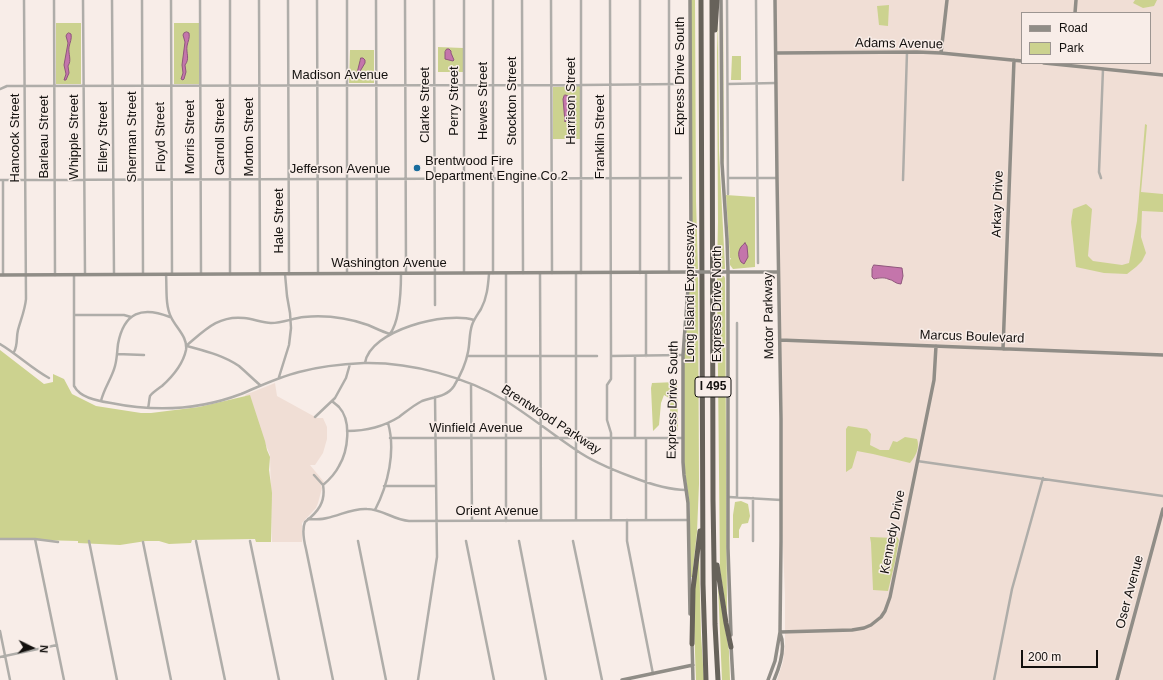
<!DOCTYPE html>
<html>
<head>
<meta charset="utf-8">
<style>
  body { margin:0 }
  #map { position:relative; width:1163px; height:680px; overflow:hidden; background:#f8ede8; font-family:Arial,sans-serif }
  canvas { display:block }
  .legend { position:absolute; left:1021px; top:12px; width:130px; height:52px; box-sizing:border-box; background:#f8ede8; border:1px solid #9c9591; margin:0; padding:5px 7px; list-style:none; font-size:12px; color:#13100e }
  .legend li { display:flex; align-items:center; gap:8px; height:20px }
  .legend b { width:20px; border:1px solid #9c9591 }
  .north { position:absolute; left:12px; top:628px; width:40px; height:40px; -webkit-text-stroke:3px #f8ede8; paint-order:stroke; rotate:95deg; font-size:11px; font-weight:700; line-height:16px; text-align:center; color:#13100e }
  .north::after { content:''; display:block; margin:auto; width:14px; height:18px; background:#13100e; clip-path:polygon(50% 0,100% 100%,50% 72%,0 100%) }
  .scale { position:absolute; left:1021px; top:650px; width:77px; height:18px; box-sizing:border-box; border:2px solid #13100e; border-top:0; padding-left:5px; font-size:12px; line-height:14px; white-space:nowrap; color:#13100e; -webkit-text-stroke:3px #f8ede8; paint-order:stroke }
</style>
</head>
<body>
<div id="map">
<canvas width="1163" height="680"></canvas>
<ul class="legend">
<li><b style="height:5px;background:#908d87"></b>Road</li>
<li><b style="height:11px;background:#ccd28f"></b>Park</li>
</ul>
<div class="north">N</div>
<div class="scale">200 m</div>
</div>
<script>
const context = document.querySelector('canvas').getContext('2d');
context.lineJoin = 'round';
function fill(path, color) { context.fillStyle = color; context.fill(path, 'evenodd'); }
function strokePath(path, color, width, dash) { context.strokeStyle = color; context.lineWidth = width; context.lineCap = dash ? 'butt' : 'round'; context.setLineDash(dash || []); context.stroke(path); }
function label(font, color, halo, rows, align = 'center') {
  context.font = font + ' Arial,sans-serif'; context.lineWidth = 3; context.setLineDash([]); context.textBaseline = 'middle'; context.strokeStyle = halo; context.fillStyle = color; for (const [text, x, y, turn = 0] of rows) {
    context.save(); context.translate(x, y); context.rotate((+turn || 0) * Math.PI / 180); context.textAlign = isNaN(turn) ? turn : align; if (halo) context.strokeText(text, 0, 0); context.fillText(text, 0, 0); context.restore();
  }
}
fill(new Path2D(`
  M 775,0 L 1163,0 L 1163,680 L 777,680 L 783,662 L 785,646 L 785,595 L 781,500 ZM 1022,13 L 1150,13 L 1150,63 L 1022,63 Z
  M 275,383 L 277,396 L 317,418 L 323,418 L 327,427 L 327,439 L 323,453 L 315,465 L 310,465 L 324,482 L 321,486 L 322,488 L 318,503 L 316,508 L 302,523 L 302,542 L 272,542 L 270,455 L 245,395 Z`), '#f0ded5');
fill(new Path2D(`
  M 691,0 L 695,0 L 696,201 L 698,269 L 691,269 Z
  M 723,0 L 724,168 L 723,157 Z
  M 1135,0 L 1157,0 L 1154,6 L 1143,8 L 1133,3 Z
  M 889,5 L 888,26 L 879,25 L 877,6 Z
  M 718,18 L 719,151 L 725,267 L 725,269 L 717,269 L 718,222 L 717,52 Z
  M 56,23 L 81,23 L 81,84 L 56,84 Z
  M 174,23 L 199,23 L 199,84 L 174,84 Z
  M 438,47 L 463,48 L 463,72 L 438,72 Z
  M 350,50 L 374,50 L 374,83 L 349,83 Z
  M 732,56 L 741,56 L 741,80 L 731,80 Z
  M 580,86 L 580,139 L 553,139 L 553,87 Z
  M 1145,124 L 1147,125 L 1141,192 L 1163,194 L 1163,212 L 1142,211 L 1141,237 L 1146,253 L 1142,261 L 1136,267 L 1127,274 L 1104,273 L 1076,267 L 1071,222 L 1073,209 L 1086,204 L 1092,209 L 1088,256 L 1093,261 L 1122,265 L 1129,263 L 1137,221 Z
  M 726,195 L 755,197 L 755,267 L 733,269 L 730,265 L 730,260 L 731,258 L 730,258 Z
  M 690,276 L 698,276 L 699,484 L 697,532 L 692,577 L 690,577 L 690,506 L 684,467 L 684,360 Z
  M 717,276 L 724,276 L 725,278 L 727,616 L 720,569 Z
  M 0,350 L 44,384 L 53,382 L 53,374 L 64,379 L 72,394 L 96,406 L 141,413 L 151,413 L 199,407 L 250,395 L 265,441 L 267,450 L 270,457 L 269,470 L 272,493 L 271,542 L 256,542 L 255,539 L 192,540 L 191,543 L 169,544 L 159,541 L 146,541 L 120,545 L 78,543 L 78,541 L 0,539 Z
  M 677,382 L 678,431 L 671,419 L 669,398 L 664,395 L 661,403 L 659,425 L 653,431 L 651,388 L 652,383 Z
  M 848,426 L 867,429 L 871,434 L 870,445 L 880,450 L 889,450 L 893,441 L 897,442 L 905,437 L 917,439 C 920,447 916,456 910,463 L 873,454 L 857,451 L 852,468 L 846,472 L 846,429 Z
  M 741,501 L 748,504 L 750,516 L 748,523 L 742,524 L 739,530 L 739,538 L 733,538 L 733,515 L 735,502 Z
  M 870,537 L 894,538 L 897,537 L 899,540 L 895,562 L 888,591 L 873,590 L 871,543 Z
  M 699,553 L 701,635 L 704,680 L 696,680 L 693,597 Z
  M 718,586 L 729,651 L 730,680 L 722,680 Z`), '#ccd28f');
const water = new Path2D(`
  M 187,32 L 189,33 C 190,38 188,41 187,46 C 186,53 190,59 185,65 L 186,72 L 184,79 L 183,80 L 181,79 L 183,73 L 182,65 L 185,42 L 183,35 L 184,33 Z
  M 69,33 L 71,34 C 72,39 70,42 69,47 C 68,54 72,60 68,66 L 69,73 L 66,80 L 64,80 L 66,74 L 64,65 L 68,43 L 66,36 L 67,34 Z
  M 447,49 L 449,49 L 451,51 L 451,53 L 454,60 L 453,61 L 445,59 L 445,52 Z
  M 361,58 L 363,58 L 365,60 L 365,63 L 359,73 L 357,73 L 360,61 Z
  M 565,95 L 569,96 L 570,99 L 570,115 L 565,122 L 563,99 L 564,96 Z
  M 745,243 L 747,246 L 748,257 L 744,264 L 741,262 C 737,255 738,248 745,243 Z
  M 874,265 L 902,268 L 903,276 L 901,284 C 895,284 894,280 888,279 C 884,277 878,278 874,279 L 872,277 L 872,269 Z`);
fill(water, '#c475ab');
strokePath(water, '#8f577c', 1);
strokePath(new Path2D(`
  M 54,0 L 55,275
  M 83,0 L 85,274
  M 112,0 L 114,274
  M 142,0 L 143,274
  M 171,0 L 172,274
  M 200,0 L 201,274
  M 230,0 L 230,274
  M 259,0 L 260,274
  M 288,0 L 289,274
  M 317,0 L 318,273
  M 347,0 L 347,273
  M 376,0 L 377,273
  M 405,0 L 406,273
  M 434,0 L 435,305
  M 464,0 L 464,273
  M 493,0 L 493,273
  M 522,0 L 523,273
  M 551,0 L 552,273
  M 581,0 L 581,273
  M 610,0 L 611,356 L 611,379 L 607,385 L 607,420 L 611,433 L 611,520
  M 640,0 L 640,273
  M 669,0 L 669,272
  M 727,0 L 728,194
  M 756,0 L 758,263
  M 728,84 L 776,83
  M 0,89 L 7,86 L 581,85 L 681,84
  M 728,178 L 777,178
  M 1101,178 L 1099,172 L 1103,69
  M 0,180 L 681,178
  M 3,180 L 3,275
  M 903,180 L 907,52
  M 506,273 L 506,521
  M 540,273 L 541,520
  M 576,273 L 576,520
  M 646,273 L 646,356
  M 74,275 L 74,386 C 76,388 76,390 78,391 C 83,398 103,402 111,403 C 155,412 199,410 241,394 C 260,386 279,377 299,372 C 321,366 342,364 364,363 C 411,362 466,377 506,401 C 530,416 552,434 576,450 C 593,462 613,470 632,477 C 650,484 668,490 686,490
  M 74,315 L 124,315 L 131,317
  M 737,323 L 737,497
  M 0,344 C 17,354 31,368 49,378
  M 186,346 C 204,331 218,315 244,318 C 254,319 262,323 271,323 C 283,323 293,318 304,317 C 325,315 348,318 368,325 C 375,328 383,332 390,334 C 400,320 401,291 401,273
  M 187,346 C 205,351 223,355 239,366 C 246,372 253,379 260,385
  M 14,352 C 18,345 16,338 18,330 C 21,319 25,310 26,299 L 24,0
  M 117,354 L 144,355
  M 467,356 L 597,356
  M 611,356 L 683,355
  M 365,363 C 370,330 446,311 474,320
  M 279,377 L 289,345 L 291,328 L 290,313 L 287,296 L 285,274
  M 471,384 L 472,521
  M 101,401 C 104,388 112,378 115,366 C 117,359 117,352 118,344 C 124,312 142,306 170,317
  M 332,401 C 334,403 337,405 339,407 C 352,421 348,451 339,466 C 335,474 329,480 323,485 C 326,502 318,512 305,522 C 302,529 304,541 306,549 L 333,680
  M 148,408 C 149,405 149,400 150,396 C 153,392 158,389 162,386 C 172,377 183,364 186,350 C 188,337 176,328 171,317 C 165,305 167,288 166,274
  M 315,417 L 335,398 L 346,378 L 350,364
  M 347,431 C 366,431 383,427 399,417 C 407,411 414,405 422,401 C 433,397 447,397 454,386 C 460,376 466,363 468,352 C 470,343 469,334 472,325 C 474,319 478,314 481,309 C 487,298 488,286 489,274
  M 390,438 L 683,438
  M 635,438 L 635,356
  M 646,438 L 646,520
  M 917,461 L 1163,496
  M 314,475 L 323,485
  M 384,486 L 436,486
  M 729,497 L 781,500
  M 375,510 C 388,485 396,451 388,423
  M 308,519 C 315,519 321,520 327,518 C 341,515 353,508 367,509 C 382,509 394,520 409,521 L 688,520
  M 627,520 L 627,541 L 653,674
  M 0,539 L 35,539 L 58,542
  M 35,539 L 64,680
  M 89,541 L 117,680
  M 196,541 L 225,680
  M 250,541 L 279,680
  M 358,541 L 386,680
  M 466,541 L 494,680
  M 519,541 L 546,680
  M 573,541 L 602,680
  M 753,541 L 753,498
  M 143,542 L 171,680
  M 0,631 L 10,680
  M 0,657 L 57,645
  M 418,680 L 437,557 L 435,397
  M 994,680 L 1012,589 L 1043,478`), '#afada9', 2.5);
strokePath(new Path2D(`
  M 690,0 L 691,249 L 683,355 L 683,462 L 684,475 L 688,503 L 690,614
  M 721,0 L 722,163 L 727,239 L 728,272 L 728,548 L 731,635
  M 1075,13 L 1076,0
  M 776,53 L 917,52 L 941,53 L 1022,61
  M 941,53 L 947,0
  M 1044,63 L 1163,75
  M 722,272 L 778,272
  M 0,275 L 695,272
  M 780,340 L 1163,355
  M 1003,349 L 1014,60
  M 780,632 L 852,630 L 864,628 L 871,625 L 881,617 L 885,611 L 890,597 L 934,380 L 936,346
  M 692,642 L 693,680
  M 731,645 L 733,680
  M 622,680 L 693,665
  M 768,680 L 775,661 L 780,632 L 781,541 L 781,419 L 777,178 L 775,0
  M 774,680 C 780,666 786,647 780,633
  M 1117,680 L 1163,509`), '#908d87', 3.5);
strokePath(new Path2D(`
  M 701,0 L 703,584 L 706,680
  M 712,0 L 713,500 L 715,624 L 718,680
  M 715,30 L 717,0
  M 717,565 L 726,623 L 731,647
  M 692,644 L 693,589 L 700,531`), '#67625a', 5);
strokePath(new Path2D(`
  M 695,272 L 722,272`), '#908d87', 3.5);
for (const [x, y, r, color] of [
  [417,168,4,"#186c9d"]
]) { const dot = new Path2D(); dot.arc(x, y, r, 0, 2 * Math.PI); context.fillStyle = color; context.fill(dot); strokePath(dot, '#f8ede8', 1.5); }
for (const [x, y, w] of [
  [713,387,36]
]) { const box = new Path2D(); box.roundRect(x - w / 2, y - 10, w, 20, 3); context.fillStyle = '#f8ede8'; context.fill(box); strokePath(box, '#13100e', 1); }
label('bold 12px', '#13100e', null, [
  ["I 495",713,387]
]);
label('13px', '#13100e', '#f8ede8', [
  ["Adams Avenue",899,44,1],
  ["Madison Avenue",340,75],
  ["Express Drive South",680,76,-90],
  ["Perry Street",454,101,-90],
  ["Hewes Street",483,101,-90],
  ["Stockton Street",512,101,-90],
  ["Harrison Street",571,101,-90],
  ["Clarke Street",425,105,-90],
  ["Barleau Street",44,137,-90],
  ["Whipple Street",74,137,-90],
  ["Ellery Street",103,137,-90],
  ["Sherman Street",132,137,-90],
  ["Floyd Street",161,137,-91],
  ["Morris Street",190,137,-90],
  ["Carroll Street",220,137,-90],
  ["Morton Street",249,137,-90],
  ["Franklin Street",600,137,-90],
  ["Hancock Street",15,138,-90],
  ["Jefferson Avenue",340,169],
  ["Arkay Drive",998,204,-88],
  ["Hale Street",279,221,-90],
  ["Washington Avenue",389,263],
  ["Long Island Expressway",690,292,-90],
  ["Express Drive North",717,304,-90],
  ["Motor Parkway",769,316,-91],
  ["Marcus Boulevard",972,337,2],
  ["Express Drive South",673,400,-89],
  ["Brentwood Parkway",551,420,33],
  ["Winfield Avenue",476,428],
  ["Orient Avenue",497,511],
  ["Kennedy Drive",893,532,-79],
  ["Oser Avenue",1130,592,-75]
]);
label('13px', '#13100e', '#f8ede8', [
  ["Brentwood Fire",425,161],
  ["Department Engine Co 2",425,176]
], 'left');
</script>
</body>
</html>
